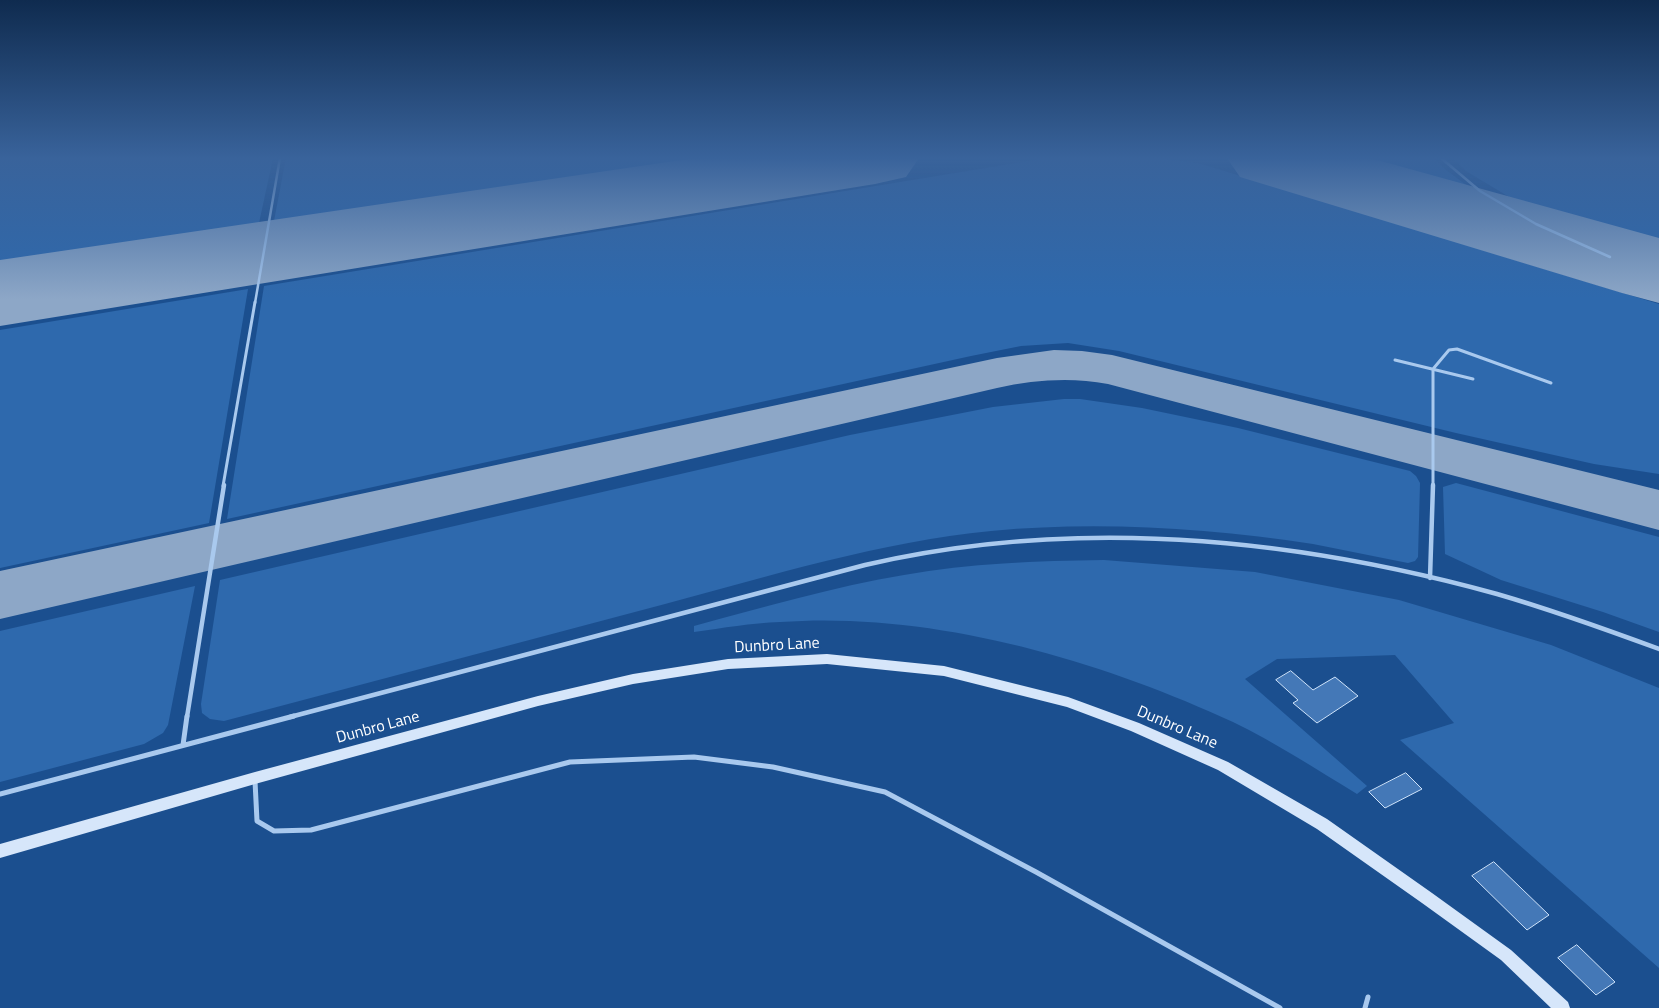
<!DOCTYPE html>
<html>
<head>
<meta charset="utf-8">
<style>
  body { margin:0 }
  canvas { display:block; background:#1b4f8f }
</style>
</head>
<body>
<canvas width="1659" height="1008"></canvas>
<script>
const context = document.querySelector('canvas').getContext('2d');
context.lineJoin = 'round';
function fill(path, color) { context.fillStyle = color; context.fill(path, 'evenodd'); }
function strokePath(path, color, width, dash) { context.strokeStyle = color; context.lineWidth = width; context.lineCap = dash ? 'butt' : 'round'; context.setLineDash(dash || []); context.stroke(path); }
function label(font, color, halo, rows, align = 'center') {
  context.font = font + ' "Titillium Web",sans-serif'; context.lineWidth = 4.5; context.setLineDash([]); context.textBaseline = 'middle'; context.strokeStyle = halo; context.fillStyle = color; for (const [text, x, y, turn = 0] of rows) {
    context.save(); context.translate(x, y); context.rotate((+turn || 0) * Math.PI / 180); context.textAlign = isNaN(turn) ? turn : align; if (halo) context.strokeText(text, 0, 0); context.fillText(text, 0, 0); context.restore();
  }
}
fill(new Path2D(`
  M 0,158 L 273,158 L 259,223 L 0,262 Z
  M 286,158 L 701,158 L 274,221 Z
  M 1047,158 L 1153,158 L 1198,163 L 1659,304 L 1659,474 L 1594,464 L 1456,433 L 1119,351 L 1068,343 L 1021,346 L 971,356 L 227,519 L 264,286 Z
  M 1356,158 L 1434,158 L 1446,170 L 1473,190 Z
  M 1453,158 L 1659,158 L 1659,241 L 1516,201 L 1466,171 Z
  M 248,289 L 209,523 L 0,568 L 0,330 Z
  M 1064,399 L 1080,399 L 1142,408 L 1238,428 L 1410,471 L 1416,476 L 1420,483 L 1418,557 L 1415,561 L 1408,563 C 1376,557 1345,550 1313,544 C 1207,528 1098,521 991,531 C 880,542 773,575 665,604 C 518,643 371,682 224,721 L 210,719 L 202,713 L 201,704 L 220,580 L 850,435 L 993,407 Z
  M 1456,483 L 1659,537 L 1659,632 L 1603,612 L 1501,580 L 1445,554 L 1443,487 Z
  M 1104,560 L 1255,572 L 1399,600 L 1551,645 L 1659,688 L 1659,968 L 1400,740 L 1454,723 L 1395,655 L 1277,659 L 1245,679 L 1367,786 L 1357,794 C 1316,769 1276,743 1233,722 C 1097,659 931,611 780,622 C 751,623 723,628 694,632 L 694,626 C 764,607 833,587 904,575 C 970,563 1037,561 1104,560 Z
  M 195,586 L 168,725 L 163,733 L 144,744 L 0,782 L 0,631 Z`), '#2e69ad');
fill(new Path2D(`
  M 17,277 L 32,281 L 39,290 L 32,299 L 0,307 L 0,281 Z
  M 1054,350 L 1082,351 L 1112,355 L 1659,490 L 1659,530 L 1108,384 C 1070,377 1034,380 997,388 L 0,619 L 0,571 L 997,358 Z`), '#8da7c7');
fill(new Path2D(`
  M 695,158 L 919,158 L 906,177 L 875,184 L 0,326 L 0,260 Z
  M 1227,158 L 1370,158 L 1659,238 L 1659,303 L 1622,293 L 1240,177 Z`), '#8da7c7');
const building = new Path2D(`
  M 1291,671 L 1313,690 L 1335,677 L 1358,696 L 1317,723 L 1293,703 L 1298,700 L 1276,680 Z
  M 1406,773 L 1422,789 L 1385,808 L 1369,792 Z
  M 1494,862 L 1549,915 L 1527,930 L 1472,876 Z
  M 1577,945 L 1615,982 L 1596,995 L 1558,958 Z`);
fill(building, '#4478b7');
strokePath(building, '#cfe3fa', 1);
strokePath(new Path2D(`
  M 1441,158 L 1480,191 L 1536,224 L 1610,257
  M 255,303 L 280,158`), '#a9c9ee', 2.5);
strokePath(new Path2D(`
  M 1395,360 L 1473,379
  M 223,486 L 255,302
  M 1433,486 L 1433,369 L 1449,350 L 1457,349 L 1551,383`), '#a9c9ee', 3);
strokePath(new Path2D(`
  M 1430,578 L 1433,485
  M 187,717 L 224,485
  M 290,717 L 865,565 C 1076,516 1290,537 1497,594 C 1552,610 1605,629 1659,649`), '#a9c9ee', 4.5);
strokePath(new Path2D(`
  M 183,745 L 187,716
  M 255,781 L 257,821 L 274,831 L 311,830 L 570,762 L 694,757 L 773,767 L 885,792 L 1036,872 L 1280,1008
  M 0,794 L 294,716
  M 1365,1008 L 1368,997`), '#a9c9ee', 5);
fill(new Path2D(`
  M 827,654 L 944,666 L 1068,697 L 1139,723 L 1228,762 L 1327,819 L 1432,893 L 1511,950 L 1568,1002 L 1570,1008 L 1551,1008 L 1501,960 L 1422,903 L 1317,829 L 1218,770 L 1131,731 L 1067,707 L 944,676 L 827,664 L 728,669 L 633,684 L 538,706 L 255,784 L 0,858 L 0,844 L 255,772 L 538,696 L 633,674 L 728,659 Z`), '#d6e6fa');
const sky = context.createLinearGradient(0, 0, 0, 299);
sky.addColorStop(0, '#0f2b4f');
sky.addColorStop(0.53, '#39639b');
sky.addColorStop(1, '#39639b00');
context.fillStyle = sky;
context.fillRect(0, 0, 1659, 299);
label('16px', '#fff', '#1b4f8f', [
  ["Dunbro Lane",777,646,-3],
  ["Dunbro Lane",378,728,-15],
  ["Dunbro Lane",1177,728,23]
]);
</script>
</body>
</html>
